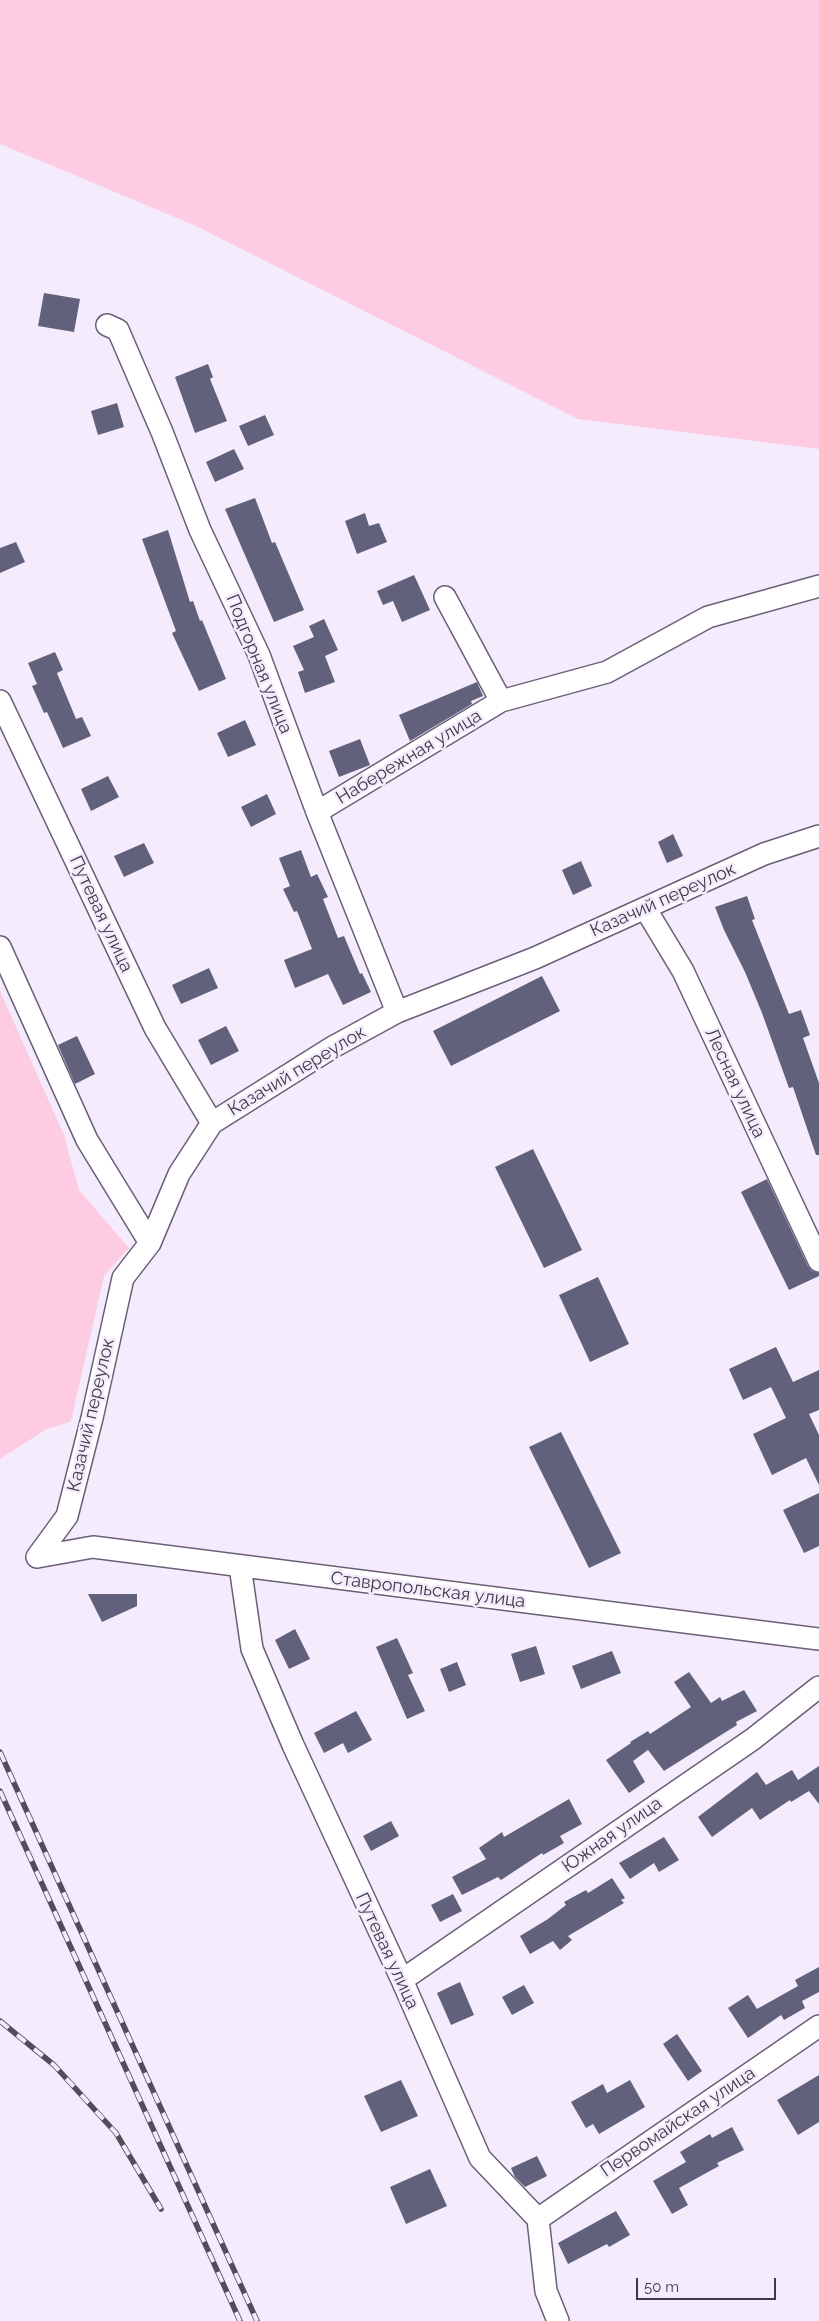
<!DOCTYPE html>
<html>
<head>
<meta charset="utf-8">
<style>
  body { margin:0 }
  #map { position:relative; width:819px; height:2321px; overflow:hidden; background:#f4ecfd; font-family:Raleway,sans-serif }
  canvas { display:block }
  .scale { position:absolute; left:636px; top:2278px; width:140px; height:22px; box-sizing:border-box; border:2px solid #403a46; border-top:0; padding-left:6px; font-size:15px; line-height:18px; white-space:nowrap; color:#403a46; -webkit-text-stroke:4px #f4ecfd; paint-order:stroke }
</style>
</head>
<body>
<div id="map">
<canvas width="819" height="2321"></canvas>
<div class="scale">50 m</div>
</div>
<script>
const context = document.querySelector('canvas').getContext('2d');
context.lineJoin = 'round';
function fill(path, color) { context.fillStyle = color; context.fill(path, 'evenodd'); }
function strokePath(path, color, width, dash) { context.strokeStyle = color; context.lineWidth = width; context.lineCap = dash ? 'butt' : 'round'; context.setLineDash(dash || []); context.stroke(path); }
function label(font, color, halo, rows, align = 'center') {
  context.font = font + ' Raleway,sans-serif'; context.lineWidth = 5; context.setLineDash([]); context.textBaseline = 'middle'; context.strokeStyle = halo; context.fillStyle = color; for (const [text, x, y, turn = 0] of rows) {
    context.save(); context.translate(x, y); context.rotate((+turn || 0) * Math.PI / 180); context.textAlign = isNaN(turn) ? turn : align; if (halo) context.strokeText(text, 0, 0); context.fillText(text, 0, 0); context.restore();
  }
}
fill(new Path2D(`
  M 0,0 L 819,0 L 819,449 L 578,419 L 196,226 L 0,144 Z
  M 0,991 L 64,1135 L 79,1190 L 129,1248 L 104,1276 L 71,1421 L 45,1430 L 0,1459 Z`), '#fdcce2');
fill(new Path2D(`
  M 44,293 L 80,299 L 74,332 L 38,326 Z
  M 208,364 L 213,377 L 210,379 L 227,421 L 195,433 L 175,377 Z
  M 117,403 L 124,427 L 98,435 L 91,411 Z
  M 265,415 L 274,435 L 248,446 L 239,426 Z
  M 234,449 L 244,469 L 215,482 L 206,462 Z
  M 255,498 L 272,543 L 275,542 L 304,610 L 274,622 L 225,509 Z
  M 365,513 L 369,526 L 379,523 L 387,542 L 357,554 L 345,521 Z
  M 168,530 L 190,602 L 193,601 L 200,621 L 202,620 L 226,679 L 199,691 L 172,633 L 176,631 L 142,539 Z
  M 16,542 L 25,562 L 0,573 L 0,548 Z
  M 414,575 L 430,610 L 402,622 L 393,601 L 383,605 L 377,591 Z
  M 324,619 L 338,650 L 325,656 L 335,682 L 305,693 L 298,672 L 304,670 L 293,646 L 314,637 L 309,626 Z
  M 55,652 L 63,670 L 57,673 L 76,719 L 82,717 L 91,736 L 63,748 L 47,712 L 44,713 L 32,686 L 37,684 L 28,663 Z
  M 477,682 L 483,696 L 471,701 L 472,704 L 410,741 L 399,715 Z
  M 245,720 L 256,745 L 228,757 L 217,733 Z
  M 360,739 L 370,765 L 339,777 L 329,751 Z
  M 108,776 L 119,797 L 91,811 L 81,789 Z
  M 267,794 L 276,814 L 251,827 L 241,807 Z
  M 673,834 L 683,856 L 667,863 L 658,842 Z
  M 144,843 L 154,863 L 124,877 L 114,856 Z
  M 301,850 L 311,877 L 317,874 L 328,897 L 323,899 L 338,938 L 344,936 L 360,974 L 362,973 L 371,992 L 343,1005 L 328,974 L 295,988 L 284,960 L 312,949 L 297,911 L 294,912 L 283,889 L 290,886 L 279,858 Z
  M 581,861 L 592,886 L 573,895 L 562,870 Z
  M 747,896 L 755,919 L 752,920 L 789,1014 L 801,1010 L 810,1035 L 803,1038 L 819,1083 L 819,1155 L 816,1155 L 793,1087 L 789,1088 L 762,1013 L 745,972 L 724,930 L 715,907 Z
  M 209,968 L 218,988 L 181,1004 L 172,985 Z
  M 542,976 L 560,1011 L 451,1066 L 433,1031 Z
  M 226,1026 L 239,1051 L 211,1065 L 198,1040 Z
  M 77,1036 L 95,1074 L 75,1084 L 58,1045 Z
  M 533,1149 L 582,1250 L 544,1268 L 495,1167 Z
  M 767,1179 L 808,1266 L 812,1271 L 819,1273 L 819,1276 L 789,1290 L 741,1192 Z
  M 598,1277 L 629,1344 L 590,1362 L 559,1295 Z
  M 776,1347 L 793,1382 L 819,1370 L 819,1410 L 809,1414 L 819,1435 L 819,1485 L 806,1458 L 772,1475 L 753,1434 L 786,1418 L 771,1387 L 743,1400 L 729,1369 Z
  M 561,1432 L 621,1553 L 589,1568 L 529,1447 Z
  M 819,1493 L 819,1546 L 804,1553 L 783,1510 Z
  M 88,1594 L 137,1594 L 137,1606 L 102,1622 Z
  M 295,1629 L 310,1659 L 289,1669 L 275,1640 Z
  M 397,1638 L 413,1673 L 408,1675 L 425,1711 L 407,1719 L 376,1647 Z
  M 536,1646 L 545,1674 L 520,1682 L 511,1654 Z
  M 612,1651 L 621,1673 L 581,1689 L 572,1666 Z
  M 457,1662 L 466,1685 L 449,1692 L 440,1669 Z
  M 689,1672 L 711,1703 L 720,1697 L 722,1701 L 744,1690 L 757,1711 L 736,1722 L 737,1725 L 664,1771 L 648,1750 L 633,1761 L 645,1782 L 629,1793 L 606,1760 L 631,1743 L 630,1742 L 648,1731 L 650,1734 L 691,1707 L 674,1682 Z
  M 356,1711 L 372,1740 L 348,1753 L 343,1743 L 324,1753 L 314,1733 Z
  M 819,1766 L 819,1804 L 809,1791 L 791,1802 L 790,1800 L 760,1820 L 752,1808 L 712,1837 L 698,1817 L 757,1772 L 766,1785 L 792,1770 L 798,1780 Z
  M 569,1799 L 582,1824 L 560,1836 L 564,1843 L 543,1855 L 542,1853 L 501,1880 L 498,1877 L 462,1895 L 452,1877 L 486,1859 L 479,1848 L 502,1832 L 504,1837 Z
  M 391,1821 L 399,1836 L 371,1851 L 363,1836 Z
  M 664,1837 L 679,1860 L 659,1872 L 654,1863 L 630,1879 L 619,1863 Z
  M 612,1878 L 625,1898 L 621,1900 L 624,1903 L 568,1936 L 572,1940 L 560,1950 L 553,1941 L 530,1954 L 520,1936 L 548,1919 L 566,1905 L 564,1902 L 586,1890 L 588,1893 Z
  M 453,1894 L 462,1911 L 440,1922 L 431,1905 Z
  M 819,1967 L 819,1992 L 802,2001 L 805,2008 L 784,2020 L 781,2015 L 748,2038 L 728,2008 L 748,1995 L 757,2009 L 798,1986 L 795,1980 Z
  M 460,1982 L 474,2015 L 451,2025 L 437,1993 Z
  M 524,1985 L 534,2003 L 512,2015 L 502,1997 Z
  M 677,2034 L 702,2071 L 688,2081 L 663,2044 Z
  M 819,2075 L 819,2122 L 798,2135 L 777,2100 Z
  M 401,2080 L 418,2116 L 381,2132 L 364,2096 Z
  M 630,2080 L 645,2107 L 599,2134 L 593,2124 L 586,2128 L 571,2102 L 603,2084 L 607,2093 Z
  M 732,2127 L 744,2150 L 717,2163 L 719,2166 L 679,2188 L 688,2205 L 672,2214 L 653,2181 L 686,2162 L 680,2152 L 710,2134 L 712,2138 Z
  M 537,2156 L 547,2176 L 525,2187 L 515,2177 L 511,2168 Z
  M 430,2169 L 447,2206 L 406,2224 L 390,2187 Z
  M 616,2211 L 630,2235 L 609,2247 L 607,2244 L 568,2264 L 558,2243 Z`), '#61617b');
const minor = new Path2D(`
  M 107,325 L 118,330 L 162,432 L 200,530 L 259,655 L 317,812 L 397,1012
  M 445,597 L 501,701
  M 0,701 L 155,1028 L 212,1123
  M 317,812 L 501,701 L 607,672 L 708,617 L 819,586
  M 645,908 L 683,971 L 819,1261
  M 0,947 L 87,1140 L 150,1243
  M 37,1557 L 67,1516 L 92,1418 L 123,1278 L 150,1243 L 179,1174 L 212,1123 L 333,1047 L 397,1012 L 535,958 L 764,854 L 819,836
  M 37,1557 L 93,1547 L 819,1639
  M 240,1566 L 252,1649 L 293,1745 L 402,1980 L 480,2158 L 538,2219 L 546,2291 L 558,2321
  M 402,1980 L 753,1739 L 819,1687
  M 538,2219 L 819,2026`);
strokePath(minor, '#6b5f78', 24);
strokePath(minor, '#fff', 21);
const rail = new Path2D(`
  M 0,1752 L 257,2321
  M 0,1791 L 240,2321
  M 0,2021 L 54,2065 L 116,2133 L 161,2209`);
strokePath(rail, '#534c59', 5.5);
strokePath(rail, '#f4ecfd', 4, [11]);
label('18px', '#403a46', '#f4ecfd', [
  ["Подгорная улица",259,664,68],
  ["Набережная улица",409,757,-31],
  ["Казачий переулок",663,900,-24],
  ["Путевая улица",101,914,65],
  ["Казачий переулок",297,1071,-31],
  ["Лесная улица",735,1083,65],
  ["Казачий переулок",91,1415,-77],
  ["Ставропольская улица",428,1590,7],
  ["Южная улица",612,1835,-35],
  ["Путевая улица",387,1951,65],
  ["Первомайская улица",678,2122,-34]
]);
</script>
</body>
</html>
